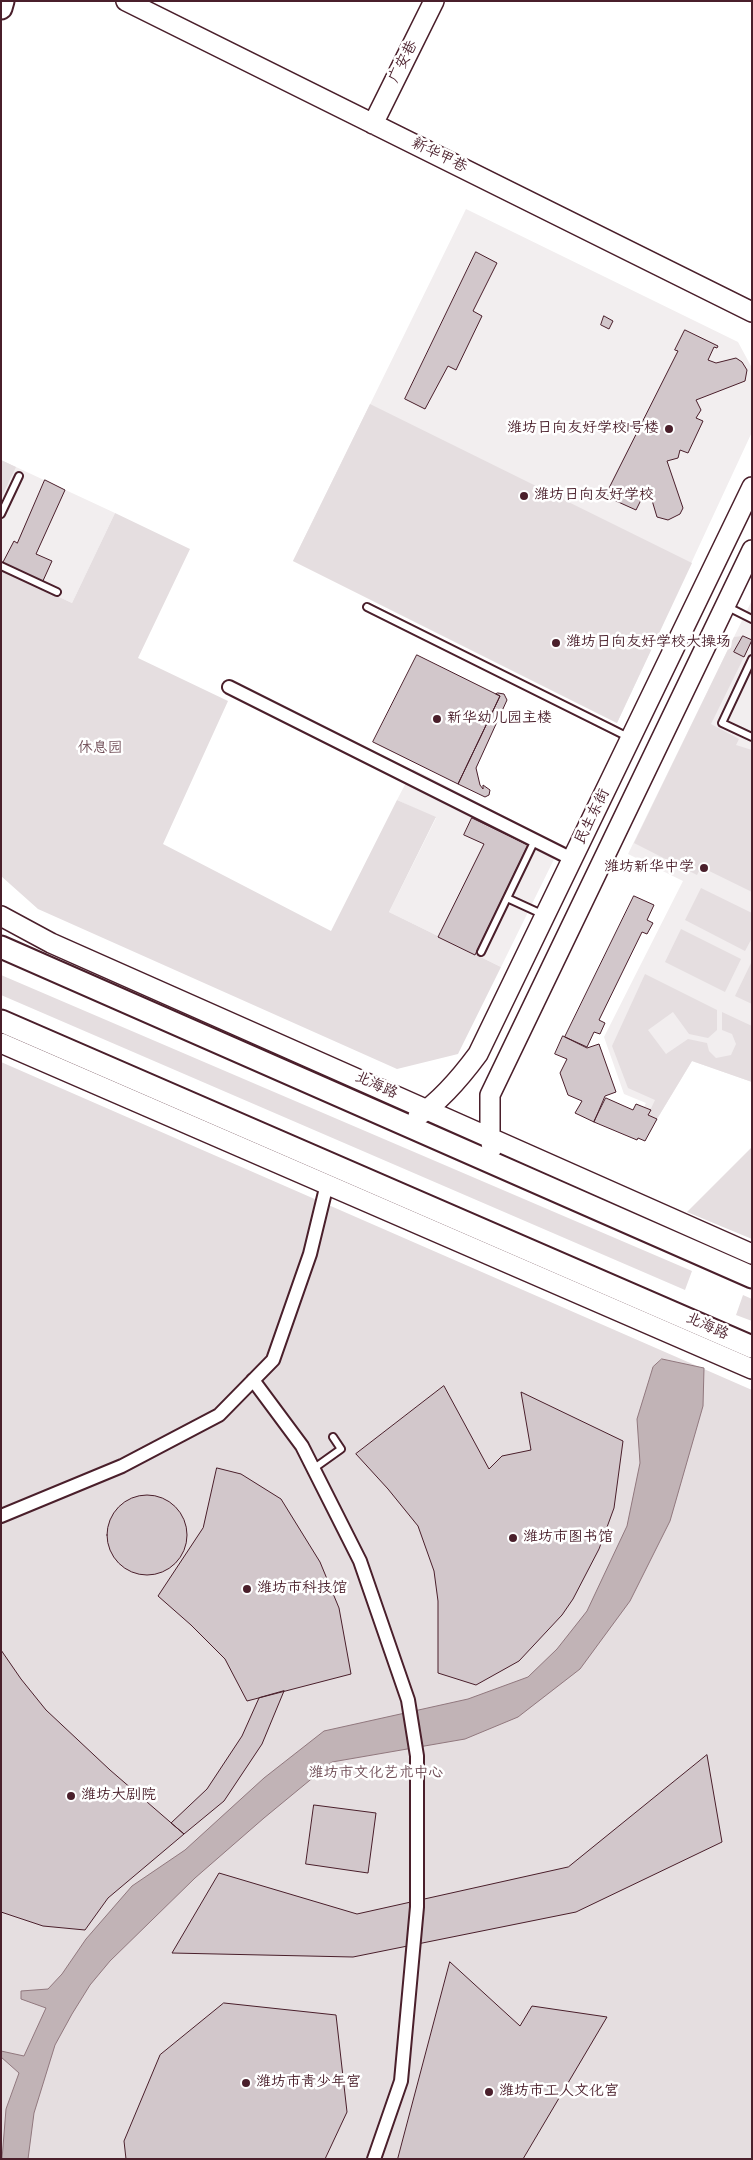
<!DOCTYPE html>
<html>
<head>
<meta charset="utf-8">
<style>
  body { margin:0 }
  #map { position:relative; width:753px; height:2160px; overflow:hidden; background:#fff; font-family:"Architects Daughter",sans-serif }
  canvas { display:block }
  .frame { position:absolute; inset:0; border:2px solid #4a1f2b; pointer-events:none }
</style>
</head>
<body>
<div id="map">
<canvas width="753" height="2160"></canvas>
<div class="frame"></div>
</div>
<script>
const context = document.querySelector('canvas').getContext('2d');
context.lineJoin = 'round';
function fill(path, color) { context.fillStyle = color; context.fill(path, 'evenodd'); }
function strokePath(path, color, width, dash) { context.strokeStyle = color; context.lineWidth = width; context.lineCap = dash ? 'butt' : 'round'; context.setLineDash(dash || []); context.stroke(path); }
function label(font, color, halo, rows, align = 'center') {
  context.font = font + ' "Architects Daughter","LXGW WenKai TC",sans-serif'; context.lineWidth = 5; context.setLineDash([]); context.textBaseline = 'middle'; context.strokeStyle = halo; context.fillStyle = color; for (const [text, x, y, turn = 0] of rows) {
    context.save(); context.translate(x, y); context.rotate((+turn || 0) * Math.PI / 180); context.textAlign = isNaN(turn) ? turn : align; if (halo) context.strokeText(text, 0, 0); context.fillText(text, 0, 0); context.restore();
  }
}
fill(new Path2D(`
  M 466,209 L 738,342 L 752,368 L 752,432 L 617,723 L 293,561 Z
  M 1,460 L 115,513 L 72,603 L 1,570 Z
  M 752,600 L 752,1082 L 692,1061 L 657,1119 L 648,1115 L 651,1110 L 644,1107 L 646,1103 L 624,1094 L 604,1037 L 683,881 L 628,854 Z
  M 413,769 L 561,845 L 501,967 L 389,912 L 436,818 L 397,800 Z`), '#f2eeef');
fill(new Path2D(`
  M 370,404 L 692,563 L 617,723 L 293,561 Z
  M 1,460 L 16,467 L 1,498 Z
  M 115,513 L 190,549 L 138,658 L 228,701 L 163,844 L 331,931 L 397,800 L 436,817 L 389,912 L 501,967 L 458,1054 L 397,1069 L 38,909 L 1,876 L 1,570 L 72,603 Z
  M 743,636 L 735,652 L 744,657 L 711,724 L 739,739 L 736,745 L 752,750 L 752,892 L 701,867 L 697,875 L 634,843 L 734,637 Z
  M 701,888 L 752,913 L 752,938 L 745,951 L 685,920 Z
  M 681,929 L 741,959 L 725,992 L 665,962 Z
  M 63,960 L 357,1087 L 355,1095 L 60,967 Z
  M 751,963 L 752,964 L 752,1004 L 735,996 Z
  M 645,974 L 717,1010 L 717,1030 L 708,1038 L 689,1034 L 673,1012 L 648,1030 L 666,1054 L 688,1039 L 707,1043 L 709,1051 L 716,1058 L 731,1055 L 736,1044 L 732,1034 L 722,1030 L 722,1012 L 752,1026 L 752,1082 L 692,1061 L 657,1119 L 648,1115 L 655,1100 L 628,1088 L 612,1046 Z
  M 1,975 L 692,1271 L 685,1290 L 1,995 Z
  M 1,1062 L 752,1390 L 752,2159 L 1,2159 Z
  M 752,1147 L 752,1239 L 687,1212 Z
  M 521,1158 L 598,1193 L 595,1200 L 516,1167 L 514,1160 Z
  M 743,1295 L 752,1299 L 752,1321 L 736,1315 Z`), '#e5dee0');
const water = new Path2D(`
  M 662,1359 L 704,1368 L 703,1406 L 670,1521 L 630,1601 L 580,1669 L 518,1717 L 465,1739 L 332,1762 L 264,1818 L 195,1878 L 110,1961 L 90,1985 L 72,2014 L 55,2045 L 34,2113 L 28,2159 L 2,2159 L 6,2109 L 19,2073 L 1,2057 L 1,2051 L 24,2056 L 46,2008 L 21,1999 L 21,1991 L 48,1989 L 62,1974 L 86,1939 L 132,1886 L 185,1850 L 264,1778 L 324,1731 L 468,1699 L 528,1677 L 557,1649 L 587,1611 L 627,1526 L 640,1463 L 637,1419 L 653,1367 Z`);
fill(water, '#c1b3b6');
strokePath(water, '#91787e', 1);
const building = new Path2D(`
  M 476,252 L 497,263 L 473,311 L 482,316 L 456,370 L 448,366 L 425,409 L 405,399 Z
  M 604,316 L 613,321 L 609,329 L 601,325 Z
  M 685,330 L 718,346 L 717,348 L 714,347 L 708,360 L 716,363 L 736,358 L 742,362 L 747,370 L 745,381 L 696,400 L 701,410 L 696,418 L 703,421 L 688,453 L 680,450 L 678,458 L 667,461 L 683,508 L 680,514 L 668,520 L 657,517 L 651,497 L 644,494 L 636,510 L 605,496 L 678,351 L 675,350 Z
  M 45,480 L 65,490 L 36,554 L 52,561 L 42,583 L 2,564 L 14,541 L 17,543 Z
  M 743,636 L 752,640 L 744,657 L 734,652 Z
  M 417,655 L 500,696 L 458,784 L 373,742 Z
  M 498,693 L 504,694 L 507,700 L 476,768 L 480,785 L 483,789 L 483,785 L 490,790 L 489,795 L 485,797 L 458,784 L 500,696 L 496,694 Z
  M 472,818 L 528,845 L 475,955 L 438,937 L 484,844 L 464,835 Z
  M 634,896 L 654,905 L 647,920 L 653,923 L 647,934 L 642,932 L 599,1020 L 605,1023 L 600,1034 L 594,1032 L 587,1047 L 565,1037 Z
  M 563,1036 L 587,1048 L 599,1044 L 616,1092 L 605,1096 L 594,1122 L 575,1113 L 582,1101 L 568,1095 L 560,1073 L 567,1059 L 555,1054 Z
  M 606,1098 L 633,1110 L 636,1104 L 651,1110 L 648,1115 L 657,1119 L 645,1141 L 638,1138 L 637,1140 L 594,1122 Z
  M 444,1386 L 489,1469 L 502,1456 L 531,1450 L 521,1392 L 623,1441 L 614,1508 L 599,1549 L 573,1599 L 562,1615 L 519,1661 L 476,1685 L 438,1673 L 438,1601 L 434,1571 L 418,1526 L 388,1489 L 356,1454 Z
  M 217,1468 L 241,1474 L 281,1499 L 320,1562 L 339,1608 L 351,1674 L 247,1701 L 225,1659 L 191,1625 L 158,1596 L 203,1528 Z
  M107 1535a40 40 0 1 1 80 0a40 40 0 1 1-80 0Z
  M 1,1650 L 21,1679 L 46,1710 L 110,1770 L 184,1834 L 108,1898 L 85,1930 L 43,1926 L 1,1912 Z
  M 284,1691 L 262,1744 L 224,1801 L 184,1834 L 171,1823 L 207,1789 L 242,1736 L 259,1698 Z
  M 707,1755 L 722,1842 L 576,1912 L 353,1957 L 172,1953 L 219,1873 L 357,1914 L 568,1867 Z
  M 314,1805 L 376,1813 L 368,1873 L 306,1864 Z
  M 450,1962 L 520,2026 L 532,2006 L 607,2017 L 523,2159 L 398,2159 Z
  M 224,2003 L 336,2015 L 347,2112 L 325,2159 L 126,2159 L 124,2141 L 160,2055 Z`);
fill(building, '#d2c7cb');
strokePath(building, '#4a1f2b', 1);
const lane = new Path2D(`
  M 1,514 L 19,476
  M 1,566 L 57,592
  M 726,606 L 752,619
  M 367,607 L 630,738
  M 752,659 L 722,723 L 752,737
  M 507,898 L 544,915
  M 481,952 L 535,840
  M 313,1469 L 341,1449 L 333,1437`);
const street = new Path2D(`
  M 229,687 L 572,859
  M 253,1380 L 302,1446 L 360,1561 L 408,1700 L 417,1756 L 417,1907 L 401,2081 L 374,2159
  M 1,1516 L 122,1466 L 219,1415 L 273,1360 L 310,1254 L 327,1184`);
const secondary = new Path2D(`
  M 126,1 L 752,312
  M 373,124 L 434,1
  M 1,916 L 51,943 L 752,1254
  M 1,1043 L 752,1369
  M 418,1116 C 442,1100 461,1077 478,1054 L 752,487
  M 492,1148 L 490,1137 L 490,1095 L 752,550`);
const primary = new Path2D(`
  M 1,8 L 3,1
  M 1,947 L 752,1277
  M 1,1021 L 752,1347`);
strokePath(lane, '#4a1f2b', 10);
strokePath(street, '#4a1f2b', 16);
strokePath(secondary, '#4a1f2b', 22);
strokePath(primary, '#4a1f2b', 25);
strokePath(lane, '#fff', 6);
strokePath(street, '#fff', 12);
strokePath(secondary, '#fff', 19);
strokePath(primary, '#fff', 21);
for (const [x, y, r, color] of [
  [669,429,5,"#4a1f2b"],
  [524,496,5,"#4a1f2b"],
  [556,643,5,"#4a1f2b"],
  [437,719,5,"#4a1f2b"],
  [704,868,5,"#4a1f2b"],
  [513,1538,5,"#4a1f2b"],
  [247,1589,5,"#4a1f2b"],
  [71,1796,5,"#4a1f2b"],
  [246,2083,5,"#4a1f2b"],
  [489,2092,5,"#4a1f2b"]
]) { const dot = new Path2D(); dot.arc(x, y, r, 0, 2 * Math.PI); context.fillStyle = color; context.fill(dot); strokePath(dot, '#fff', 2); }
label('15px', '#4a1f2b', '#fff', [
  ["广安巷",404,62,-63],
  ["新华甲巷",439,156,26],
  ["民生东街",593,817,-64],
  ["北海路",376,1086,24],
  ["北海路",707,1327,24]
]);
label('15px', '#4a1f2b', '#fff', [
  ["潍坊日向友好学校1号楼",659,429,"right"],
  ["潍坊日向友好学校",534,496],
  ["潍坊日向友好学校大操场",566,643],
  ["新华幼儿园主楼",447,719],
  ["潍坊新华中学",694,868,"right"],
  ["潍坊市图书馆",523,1538],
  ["潍坊市科技馆",257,1589],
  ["潍坊大剧院",81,1796],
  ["潍坊市青少年宫",256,2083],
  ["潍坊市工人文化宫",499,2092]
], 'left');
label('15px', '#714f58', '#fff', [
  ["休息园",100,749],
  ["潍坊市文化艺术中心",376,1774]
]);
</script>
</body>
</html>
